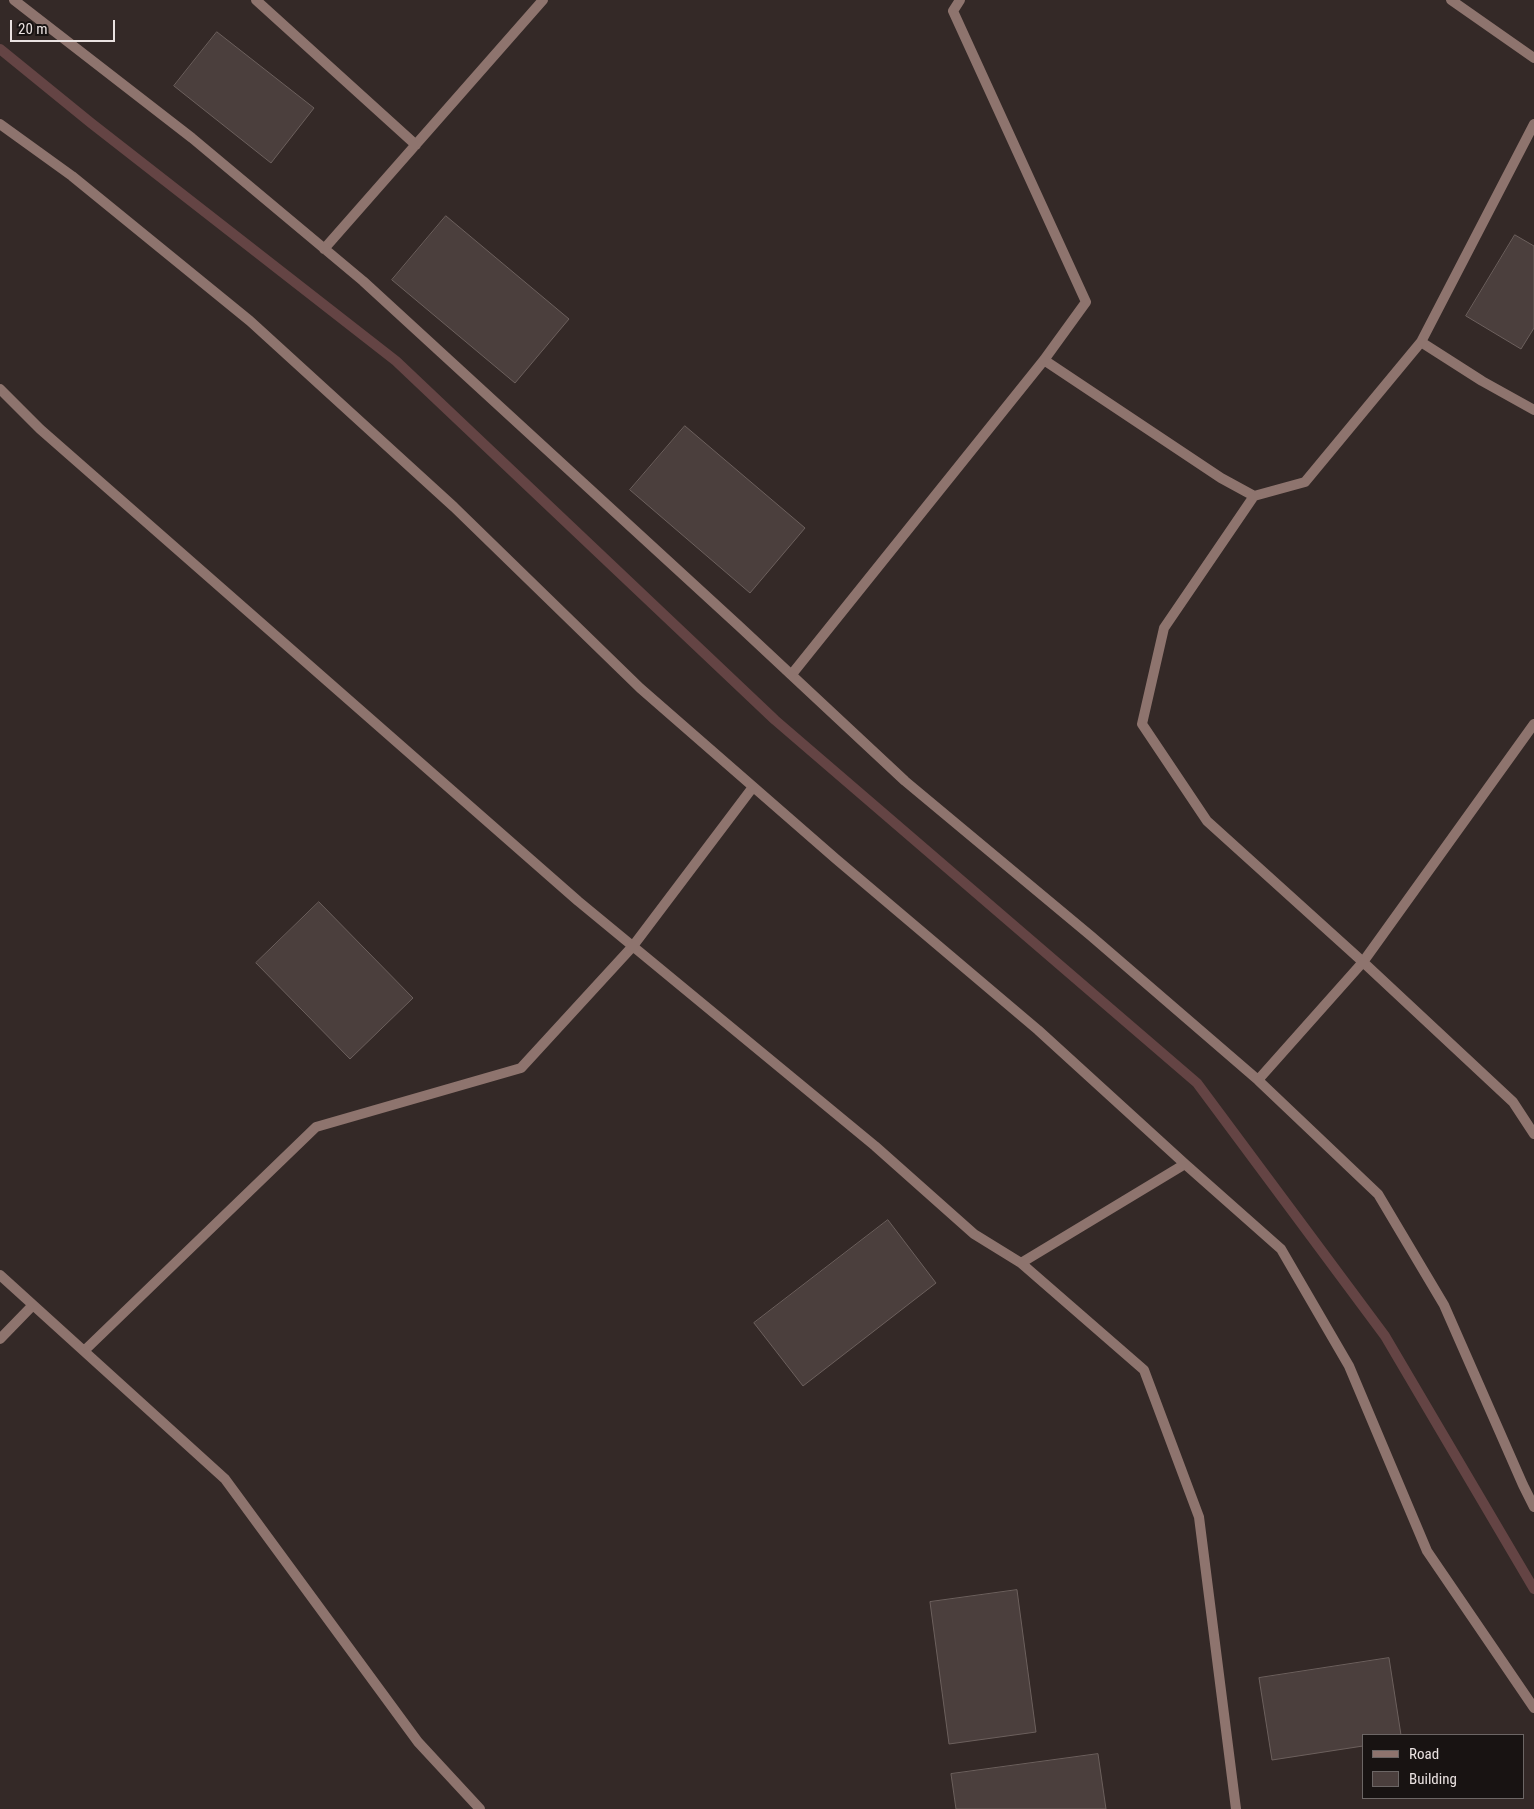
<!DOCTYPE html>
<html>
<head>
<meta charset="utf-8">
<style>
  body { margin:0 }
  #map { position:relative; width:1534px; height:1809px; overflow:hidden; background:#342927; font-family:"Roboto Condensed",sans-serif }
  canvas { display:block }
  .legend { position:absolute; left:1362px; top:1734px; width:162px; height:65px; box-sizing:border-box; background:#181312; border:1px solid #6c6665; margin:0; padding:6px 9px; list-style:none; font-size:15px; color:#eae2e1 }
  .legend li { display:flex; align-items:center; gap:10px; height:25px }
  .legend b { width:25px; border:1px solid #6c6665 }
  .scale { position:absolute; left:10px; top:20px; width:105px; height:22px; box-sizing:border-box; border:2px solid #eae2e1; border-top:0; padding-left:6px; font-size:15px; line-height:18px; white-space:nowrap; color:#eae2e1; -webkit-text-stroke:4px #181312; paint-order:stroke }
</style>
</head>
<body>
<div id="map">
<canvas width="1534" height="1809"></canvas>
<ul class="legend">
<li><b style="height:6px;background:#8e746e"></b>Road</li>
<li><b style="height:14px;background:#4b3f3d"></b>Building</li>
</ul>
<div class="scale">20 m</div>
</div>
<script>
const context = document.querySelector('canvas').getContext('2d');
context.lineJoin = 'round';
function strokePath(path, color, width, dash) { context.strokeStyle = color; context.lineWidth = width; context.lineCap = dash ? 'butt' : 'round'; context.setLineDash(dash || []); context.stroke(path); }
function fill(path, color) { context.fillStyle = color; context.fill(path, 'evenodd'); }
strokePath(new Path2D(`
  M 0,49 L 91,123 L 396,361 L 775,720 L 1197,1083 L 1385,1336 L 1534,1589`), '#644444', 10);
const building = new Path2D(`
  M 217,32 L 314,108 L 271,163 L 174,86 Z
  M 446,216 L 569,319 L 515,383 L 392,280 Z
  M 1515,235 L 1534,246 L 1534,328 L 1521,349 L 1466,316 Z
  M 685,426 L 805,528 L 750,593 L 630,490 Z
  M 319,902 L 413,998 L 350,1059 L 256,963 Z
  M 888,1220 L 936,1283 L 803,1386 L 754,1323 Z
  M 1017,1590 L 1036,1732 L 949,1744 L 930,1602 Z
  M 1389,1658 L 1401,1735 L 1363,1735 L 1363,1746 L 1272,1760 L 1259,1678 Z
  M 1098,1754 L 1106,1809 L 956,1809 L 951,1774 Z`);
fill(building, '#4b3f3d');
strokePath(building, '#6c605d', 1);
strokePath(new Path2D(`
  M 14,0 L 192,138 L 363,281 L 739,626 L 905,781 L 1091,936 L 1258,1080 L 1378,1194 L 1444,1305 L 1523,1485 L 1534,1507
  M 256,0 L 416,145
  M 1451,0 L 1534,58
  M 0,124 L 72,176 L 250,321 L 454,507 L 640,688 L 836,859 L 1038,1030 L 1185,1164 L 1281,1249 L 1349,1366 L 1427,1551 L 1534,1708
  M 324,249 L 543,0
  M 1421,342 L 1534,124
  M 1044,360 L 1221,478 L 1254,496 L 1305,482 L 1421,342 L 1482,381 L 1534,410
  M 0,389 L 40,429 L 578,901 L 875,1146 L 974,1234 L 1021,1263 L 1144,1370 L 1199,1517 L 1236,1809
  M 1254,496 L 1164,628 L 1142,724 L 1207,821 L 1363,962 L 1513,1102 L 1534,1134
  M 792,674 L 1044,360 L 1086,302 L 953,11 L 960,0
  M 1258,1080 L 1363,962 L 1534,724
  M 1021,1263 L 1185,1164
  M 0,1275 L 225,1479 L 418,1742 L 480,1809
  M 0,1339 L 33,1305
  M 84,1351 L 316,1127 L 521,1068 L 633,946 L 753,787`), '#8e746e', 10);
</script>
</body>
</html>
